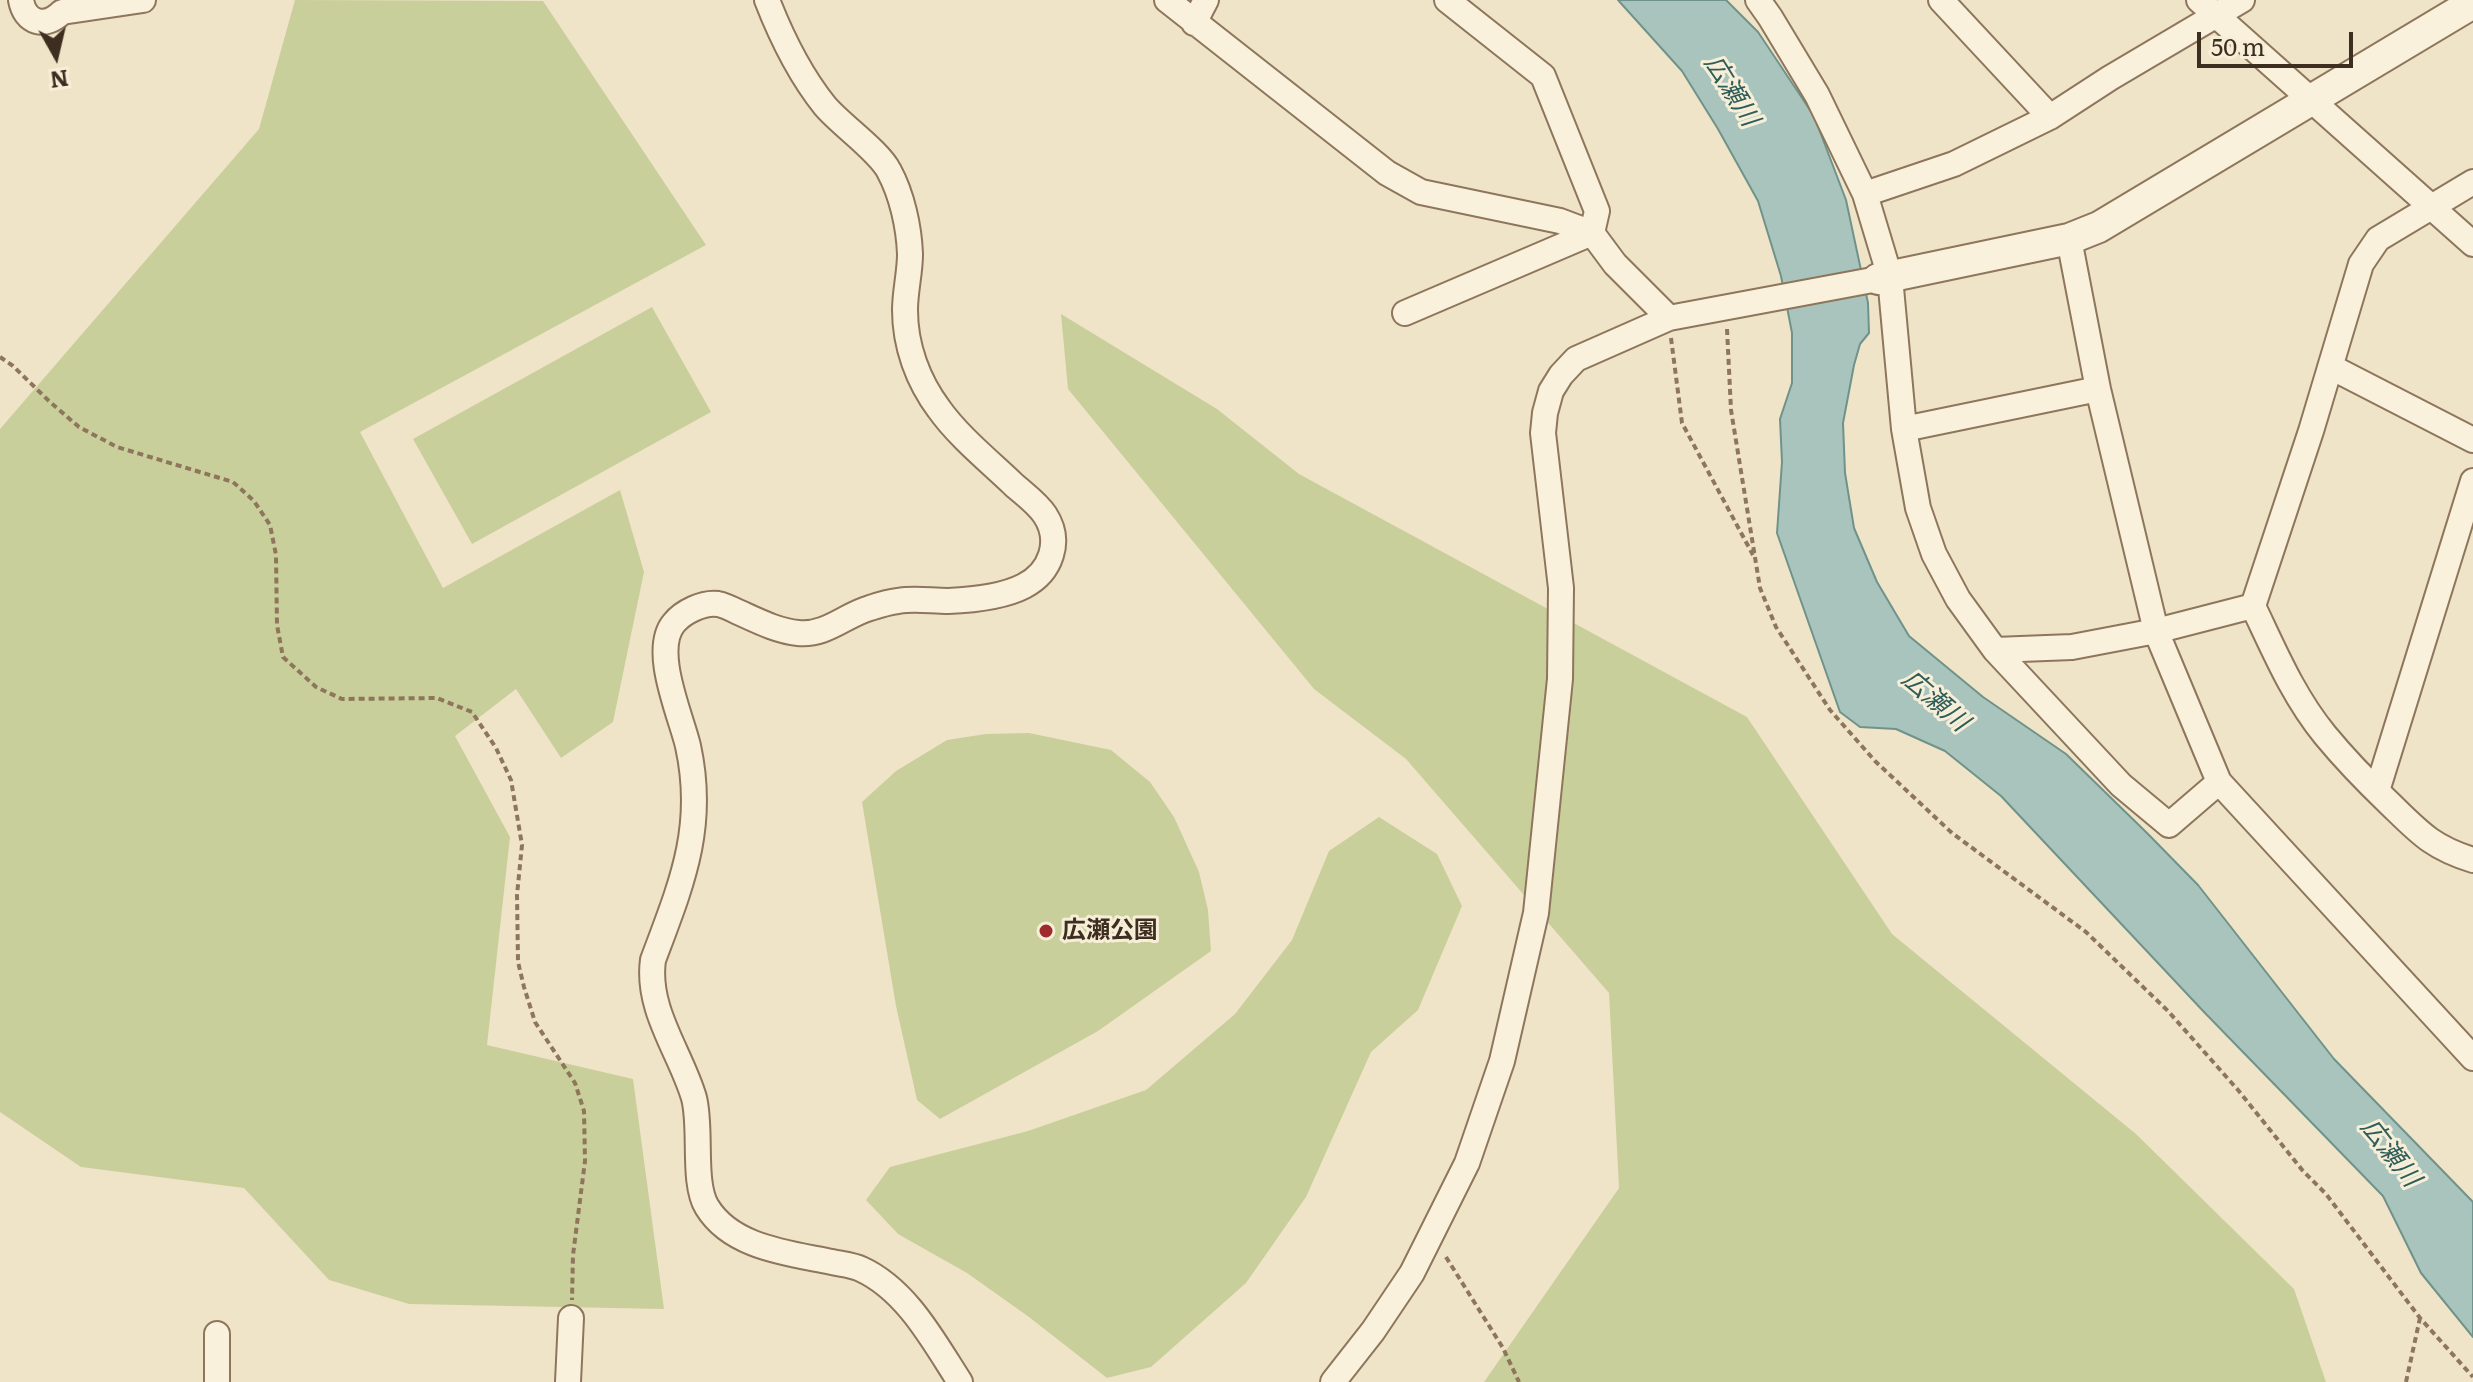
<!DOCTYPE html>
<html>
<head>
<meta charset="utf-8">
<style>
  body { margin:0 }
  #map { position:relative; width:2473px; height:1382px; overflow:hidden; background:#f0e4c8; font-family:Literata,serif }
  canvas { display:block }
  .north { position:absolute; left:16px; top:16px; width:80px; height:80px; -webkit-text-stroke:6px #f7eed8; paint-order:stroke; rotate:172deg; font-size:22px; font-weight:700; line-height:32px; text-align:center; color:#3d2e20 }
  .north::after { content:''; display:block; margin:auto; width:28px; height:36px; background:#3d2e20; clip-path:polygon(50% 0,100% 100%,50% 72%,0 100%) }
  .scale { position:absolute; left:2197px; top:32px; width:156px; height:36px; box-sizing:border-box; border:4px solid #3d2e20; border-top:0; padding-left:10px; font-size:24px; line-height:28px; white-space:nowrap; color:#3d2e20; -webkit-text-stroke:6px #f7eed8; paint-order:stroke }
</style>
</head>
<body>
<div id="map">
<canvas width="2473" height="1382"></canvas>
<div class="north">N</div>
<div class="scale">50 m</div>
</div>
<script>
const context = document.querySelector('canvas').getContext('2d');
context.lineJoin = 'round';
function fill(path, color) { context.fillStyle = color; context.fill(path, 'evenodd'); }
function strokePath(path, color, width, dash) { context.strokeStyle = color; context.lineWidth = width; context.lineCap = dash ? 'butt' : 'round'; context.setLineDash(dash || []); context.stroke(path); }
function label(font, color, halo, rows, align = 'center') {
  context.font = font + ' Literata,"Noto Sans JP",serif'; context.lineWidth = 6; context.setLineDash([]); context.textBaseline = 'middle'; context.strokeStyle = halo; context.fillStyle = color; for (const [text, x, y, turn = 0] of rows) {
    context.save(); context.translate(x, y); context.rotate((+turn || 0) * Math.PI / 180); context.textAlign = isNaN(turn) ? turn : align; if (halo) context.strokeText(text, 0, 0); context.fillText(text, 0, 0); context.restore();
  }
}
fill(new Path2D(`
  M 295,0 L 543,1 L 706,245 L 360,432 L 443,588 L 620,490 L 644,572 L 613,722 L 561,758 L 516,689 L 455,736 L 510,837 L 487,1045 L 633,1079 L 664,1309 L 409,1304 L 329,1280 L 244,1188 L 81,1167 L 0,1112 L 0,429 L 259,129 Z
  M 652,307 L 711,412 L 472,544 L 413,439 Z
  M 1061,314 L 1217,409 L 1299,474 L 1747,717 L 1892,934 L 2136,1134 L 2294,1289 L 2326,1382 L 1484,1382 L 1619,1188 L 1609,993 L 1406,759 L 1314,689 L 1068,389 Z
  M 1029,733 L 1111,750 L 1150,782 L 1174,817 L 1199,872 L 1208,910 L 1211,951 L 1098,1031 L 940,1119 L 917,1100 L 896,1006 L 862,802 L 896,771 L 947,740 L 986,734 Z
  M 1379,817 L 1437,854 L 1462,906 L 1418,1010 L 1371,1052 L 1306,1197 L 1246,1283 L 1151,1367 L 1107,1378 L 1029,1317 L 967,1273 L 898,1234 L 866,1200 L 890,1167 L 1028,1131 L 1146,1090 L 1235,1014 L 1292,940 L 1329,851 Z`), '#c9cf9b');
const water = new Path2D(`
  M 1618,0 L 1726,0 L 1758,32 L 1814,116 L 1846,200 L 1868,303 L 1869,333 L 1860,344 L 1854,365 L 1843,423 L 1845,473 L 1854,528 L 1877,582 L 1909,636 L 1983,697 L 2066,754 L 2147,833 L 2198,885 L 2334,1059 L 2473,1202 L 2473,1337 L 2421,1273 L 2383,1196 L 2205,1013 L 2001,796 L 1945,751 L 1896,729 L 1860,727 L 1840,712 L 1777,533 L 1782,462 L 1780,419 L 1792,383 L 1792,333 L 1781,276 L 1758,201 L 1718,129 L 1682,71 Z`);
fill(water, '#a9c4bc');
strokePath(water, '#6f938a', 2);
const minor = new Path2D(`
  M 21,0 C 25,23 45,29 62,12 L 143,0
  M 767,0 C 781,36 800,75 825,106 C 841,125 879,151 889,171 C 902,195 909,227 910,254 C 910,273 905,291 905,310 C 905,346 918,381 939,409 C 958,436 990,462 1014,485 C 1024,494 1037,503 1045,515 C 1062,541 1051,572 1024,586 C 1003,597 971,600 948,601 C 931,601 914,598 898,601 C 889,602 879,605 870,608 C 845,615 826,636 798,633 C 777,631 756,620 738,612 C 732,609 724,605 718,604 C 703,602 683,612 674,623 C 651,650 681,716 688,746 C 706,828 681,885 653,960 C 646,1010 681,1053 694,1098 C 702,1128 692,1183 707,1207 C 732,1248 789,1253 832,1262 C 841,1264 853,1265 861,1269 C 907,1290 934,1342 960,1382
  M 1167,0 L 1387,173 L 1421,192 L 1560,221 L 1592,233 L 1615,264 L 1669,318
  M 1447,0 L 1543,76 L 1597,211 L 1592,233
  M 1758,0 L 1770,17 L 1817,95 L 1865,194 L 1890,277 L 1904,429 L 1918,508 L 1934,554 L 1958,599 L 1995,650 L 2121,785 L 2169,825 L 2219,782
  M 1941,0 L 2050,117
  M 2199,0 L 2473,244
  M 1194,23 L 1206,0
  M 2473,182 L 2378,239 L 2361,264 L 2311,431 L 2253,606 C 2274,650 2293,696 2325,735 C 2344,758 2366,781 2388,802 C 2419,832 2431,847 2473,860
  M 1865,194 L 1954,164 L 2050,117 L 2110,78 L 2242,0
  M 2069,239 L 2098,389 L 2156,631 L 2219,782 L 2473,1058
  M 1405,313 L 1592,233
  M 2331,367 L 2473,440
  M 1904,429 L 2098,389
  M 1995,650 L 2072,647 L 2156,631 L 2253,606
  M 2377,791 L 2473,481
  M 217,1334 L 217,1382
  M 568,1382 L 571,1318
  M 1333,1382 L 1373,1331 L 1412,1273 L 1467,1163 L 1502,1061 L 1536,913 L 1560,679 L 1561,588 L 1543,433 L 1545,413 L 1551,391 L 1561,375 L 1576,359 L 1669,318 L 1878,279`);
const tertiary = new Path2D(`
  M 1878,279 L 2069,239 L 2099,227 L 2473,3`);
strokePath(minor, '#8d765c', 28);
strokePath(tertiary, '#8d765c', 34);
strokePath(new Path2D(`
  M 1727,329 L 1731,410 L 1760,588 L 1776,627 L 1830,710 L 1875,761 L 1952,833 L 2086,932 L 2168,1011 L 2238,1090 L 2303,1171 L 2326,1194 L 2420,1318 L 2473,1377
  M 1671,338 L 1682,423 L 1753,555
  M 0,357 L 13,366 L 50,402 L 79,427 L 117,447 L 233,482 L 254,501 L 270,525 L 276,555 L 277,625 L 283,657 L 316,687 L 342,699 L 437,698 L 472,712 L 496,748 L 511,780 L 522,845 L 517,895 L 518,962 L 524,987 L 535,1022 L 575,1083 L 584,1111 L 585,1161 L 573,1255 L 572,1300
  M 1446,1257 L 1503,1348 L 1519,1382
  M 2406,1382 L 2420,1318`), '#8d765c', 4, [6, 4]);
strokePath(minor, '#faf1dc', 24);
strokePath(tertiary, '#faf1dc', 30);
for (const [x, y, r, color] of [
  [1046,931,8,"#9e2a2b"]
]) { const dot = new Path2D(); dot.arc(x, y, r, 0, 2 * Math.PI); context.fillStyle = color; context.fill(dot); strokePath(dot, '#f7eed8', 3); }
label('bold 24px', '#3d2e20', '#f7eed8', [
  ["広瀬公園",1062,931]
], 'left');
label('italic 26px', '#2f5d5a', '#f7eed8', [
  ["広瀬川",1731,91,58],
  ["広瀬川",1935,701,41],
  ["広瀬川",2390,1153,52]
]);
</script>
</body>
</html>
